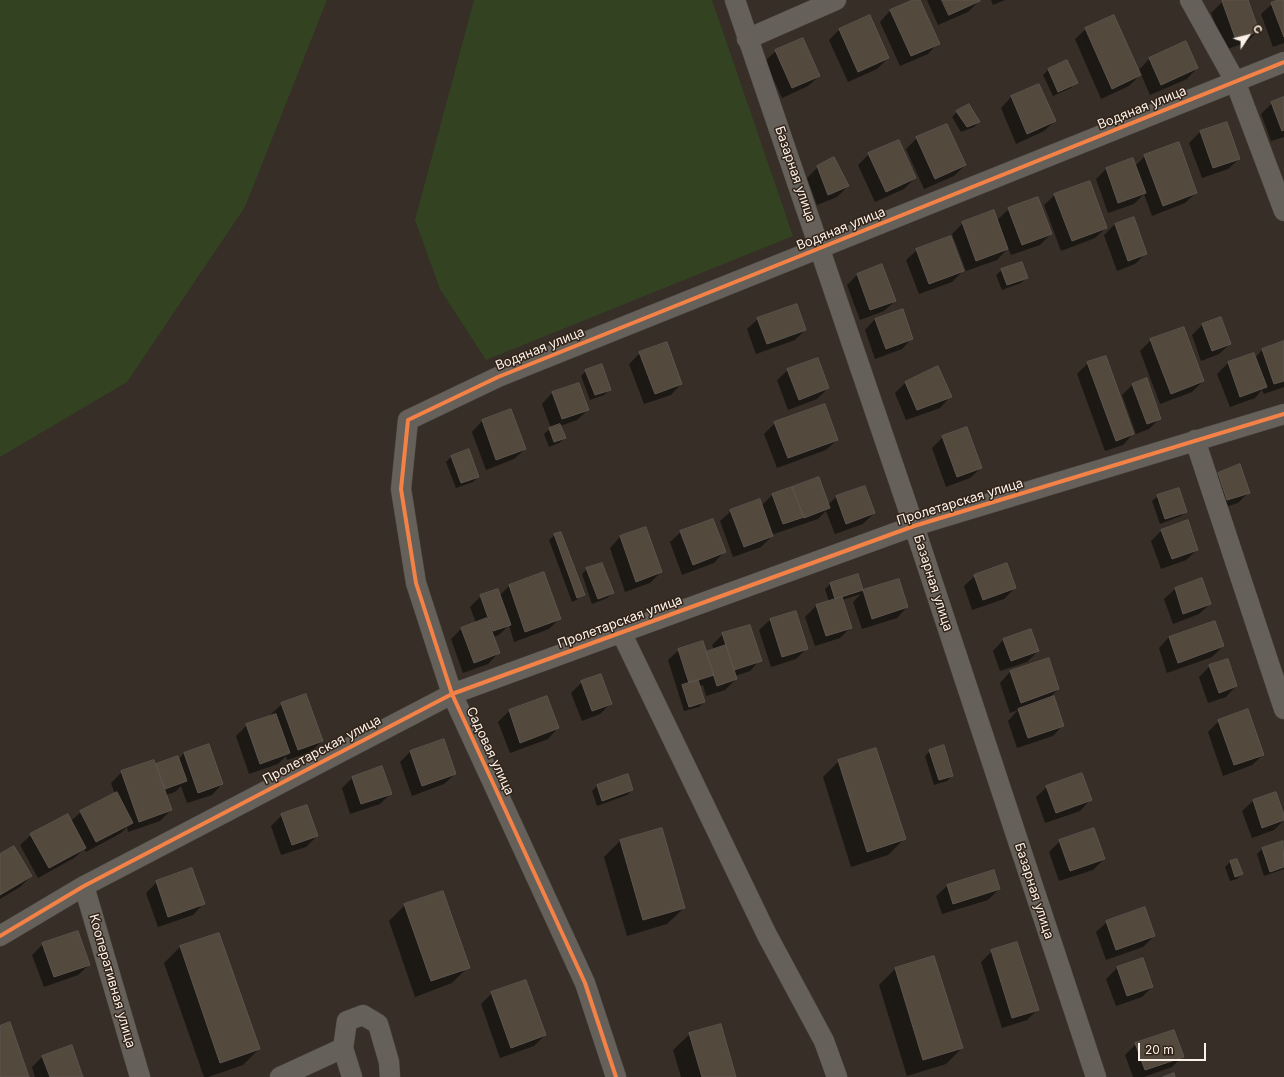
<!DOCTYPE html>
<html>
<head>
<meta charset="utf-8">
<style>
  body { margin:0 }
  #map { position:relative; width:1284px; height:1077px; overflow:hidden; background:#362e27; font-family:Inter,sans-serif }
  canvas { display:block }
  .north { position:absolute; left:1228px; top:16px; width:40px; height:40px; -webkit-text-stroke:3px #322418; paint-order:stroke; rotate:55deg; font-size:11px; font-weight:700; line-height:16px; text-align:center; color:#fbf1e9 }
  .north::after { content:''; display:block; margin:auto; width:14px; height:18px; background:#fbf1e9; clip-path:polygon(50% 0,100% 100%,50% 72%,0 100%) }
  .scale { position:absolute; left:1138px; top:1043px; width:68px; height:18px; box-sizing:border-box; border:2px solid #fbf1e9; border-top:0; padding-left:5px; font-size:12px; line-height:14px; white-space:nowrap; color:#fbf1e9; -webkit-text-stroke:3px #322418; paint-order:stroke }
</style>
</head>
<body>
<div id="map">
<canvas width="1284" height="1077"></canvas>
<div class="north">С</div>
<div class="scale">20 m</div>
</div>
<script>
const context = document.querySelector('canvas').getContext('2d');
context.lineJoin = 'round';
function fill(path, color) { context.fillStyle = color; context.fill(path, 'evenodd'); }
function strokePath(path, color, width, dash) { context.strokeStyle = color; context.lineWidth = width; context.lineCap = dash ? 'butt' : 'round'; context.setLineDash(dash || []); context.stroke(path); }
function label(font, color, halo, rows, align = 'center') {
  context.font = font + ' Inter,sans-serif'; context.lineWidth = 3; context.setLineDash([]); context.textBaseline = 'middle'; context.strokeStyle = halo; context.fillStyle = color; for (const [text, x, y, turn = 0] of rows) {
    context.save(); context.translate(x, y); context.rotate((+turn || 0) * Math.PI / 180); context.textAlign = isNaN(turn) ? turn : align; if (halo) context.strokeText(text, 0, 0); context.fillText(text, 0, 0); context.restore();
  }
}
fill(new Path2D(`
  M 0,0 L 327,0 L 245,207 L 127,382 L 0,457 Z
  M 474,0 L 712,0 L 793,236 L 486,360 L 440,289 L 415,220 Z`), '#334321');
fill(new Path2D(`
  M 915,0 L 919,0 L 938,43 L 928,54 L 900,66 L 880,22 L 890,11 Z
  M 927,0 L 979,0 L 979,1 L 968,12 L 938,25 Z
  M 991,0 L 1005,0 L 993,5 Z
  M 1228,0 L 1246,0 L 1258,31 L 1247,42 L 1225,50 L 1211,13 L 1222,2 Z
  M 1281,0 L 1284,0 L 1284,43 L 1273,47 L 1261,14 L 1272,4 Z
  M 1086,29 L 1138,71 L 1150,58 L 1197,68 L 1187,79 L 1150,95 L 1141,74 L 1129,86 L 1101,99 L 1075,39 Z
  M 839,30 L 888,58 L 877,69 L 848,82 L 829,40 Z
  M 776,51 L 819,76 L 808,86 L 782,98 L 765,61 Z
  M 1048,70 L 1076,82 L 1071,88 L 1053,96 L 1043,75 Z
  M 1039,85 L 1055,121 L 1044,131 L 1016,144 L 1001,108 L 1011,97 Z
  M 1284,98 L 1284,137 L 1271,141 L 1261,114 L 1272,103 Z
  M 957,112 L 979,122 L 974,127 L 961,132 L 952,117 Z
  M 1226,123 L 1239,159 L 1228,169 L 1202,178 L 1189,143 L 1200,132 Z
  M 917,138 L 965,165 L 954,176 L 924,189 L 906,149 Z
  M 869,154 L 915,178 L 904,189 L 875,202 L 858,165 Z
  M 1145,156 L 1196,193 L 1185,203 L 1152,216 L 1144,194 L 1134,204 L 1108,213 L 1096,179 L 1106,169 L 1135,166 Z
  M 818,167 L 848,186 L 837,197 L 817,205 L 807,178 Z
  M 1055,195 L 1106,228 L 1095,238 L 1061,251 L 1044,205 Z
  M 1009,209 L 1051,234 L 1040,245 L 1011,255 L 1008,248 L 997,260 L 966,271 L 952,234 L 963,223 L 997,220 Z
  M 1133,218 L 1146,253 L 1135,264 L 1117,271 L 1104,235 L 1115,224 Z
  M 917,250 L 963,271 L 952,282 L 919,294 L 906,260 Z
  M 1002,270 L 1026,278 L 1021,283 L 1002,290 L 996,275 Z
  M 858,274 L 895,301 L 884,311 L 860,320 L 847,285 Z
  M 758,319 L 805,330 L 795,340 L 756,354 L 747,329 Z
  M 875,319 L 912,338 L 902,349 L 875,359 L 865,330 Z
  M 1203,324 L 1230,344 L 1219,354 L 1201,361 L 1192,335 Z
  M 1151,340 L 1203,381 L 1192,392 L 1160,404 L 1140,351 Z
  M 1284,342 L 1284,387 L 1264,394 L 1262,390 L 1255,398 L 1230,407 L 1217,374 L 1228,363 L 1254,354 L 1255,358 L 1262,350 Z
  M 640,353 L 681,384 L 671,395 L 644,404 L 629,364 Z
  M 1088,363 L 1133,434 L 1123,445 L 1105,451 L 1077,374 Z
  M 788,370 L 828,388 L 817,399 L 788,410 L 777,380 Z
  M 586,371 L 610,389 L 604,395 L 590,400 L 581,376 Z
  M 905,383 L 950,397 L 940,408 L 906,420 L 895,393 Z
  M 579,384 L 588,410 L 577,420 L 560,426 L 565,438 L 559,443 L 549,447 L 544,434 L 551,428 L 542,404 L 552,393 Z
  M 1133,384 L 1160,418 L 1149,429 L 1136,434 L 1122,395 Z
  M 482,421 L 525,449 L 514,459 L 486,470 L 472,432 Z
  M 775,423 L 837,440 L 826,450 L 777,468 L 764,434 Z
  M 943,437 L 981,468 L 970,478 L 946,487 L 932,448 Z
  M 452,456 L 478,477 L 473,482 L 456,488 L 446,462 Z
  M 1219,474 L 1249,492 L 1238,503 L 1216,510 L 1208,484 Z
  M 818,478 L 828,505 L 836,497 L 864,487 L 874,513 L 863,524 L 835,534 L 826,511 L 818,519 L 771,535 L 772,536 L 761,547 L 733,557 L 720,521 L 731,511 L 761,506 L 772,495 Z
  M 1158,496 L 1186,511 L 1181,516 L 1160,524 L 1152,501 Z
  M 645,528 L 661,572 L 650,583 L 625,592 L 610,548 L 620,537 Z
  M 1162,530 L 1197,550 L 1186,560 L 1161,569 L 1151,541 Z
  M 681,532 L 724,552 L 714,563 L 682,575 L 670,542 Z
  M 555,535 L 583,594 L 578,599 L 572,602 L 549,540 Z
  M 587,569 L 613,593 L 607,598 L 592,604 L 582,574 Z
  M 543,574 L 560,618 L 549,629 L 514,642 L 509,625 L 499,635 L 493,637 L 498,653 L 488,664 L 463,673 L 451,639 L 461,629 L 476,623 L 470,607 L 481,596 L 499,596 L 509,586 Z
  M 857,575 L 863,592 L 899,580 L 907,607 L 897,618 L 862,629 L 853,602 L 861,594 L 842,600 L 851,627 L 840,638 L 815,646 L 805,617 L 816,606 L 829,602 L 825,589 L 830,584 Z
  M 975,576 L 1015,588 L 1004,599 L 972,610 L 964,586 Z
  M 1201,580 L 1210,604 L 1199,614 L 1173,624 L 1164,599 L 1175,589 Z
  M 795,612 L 807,648 L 796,659 L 771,667 L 759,630 L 770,620 Z
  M 723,634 L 760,660 L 750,671 L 735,676 L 736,679 L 725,690 L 706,696 L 703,685 L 699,686 L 704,702 L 699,707 L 684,711 L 668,660 L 679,650 L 706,653 L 714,650 L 712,645 Z
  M 1169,637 L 1223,646 L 1212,657 L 1167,673 L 1159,648 Z
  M 1003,640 L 1038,651 L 1027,662 L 1000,671 L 993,651 Z
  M 1048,659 L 1058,689 L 1048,700 L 1063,725 L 1053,736 L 1017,748 L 1008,721 L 1018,710 L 1010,713 L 1000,683 L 1010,672 Z
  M 1210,666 L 1236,686 L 1226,697 L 1208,703 L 1199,677 Z
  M 582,682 L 610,704 L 600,714 L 582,721 L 571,693 Z
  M 547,697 L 558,728 L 548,739 L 510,753 L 498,722 L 509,711 Z
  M 282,704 L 322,741 L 311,752 L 287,760 L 286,756 L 278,764 L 249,774 L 236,736 L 247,725 L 271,716 L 271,714 Z
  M 1219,721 L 1263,755 L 1252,765 L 1223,776 L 1208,732 Z
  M 930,751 L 952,776 L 947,781 L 934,785 L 925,756 Z
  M 410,752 L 455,774 L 444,784 L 412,796 L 400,762 Z
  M 184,753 L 222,784 L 212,795 L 187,803 L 181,786 L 175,792 L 166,795 L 171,810 L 160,821 L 128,832 L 127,827 L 121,833 L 86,852 L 84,849 L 74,858 L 38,878 L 20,845 L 31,835 L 71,821 L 81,812 L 115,794 L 111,783 L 122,772 L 155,765 L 178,757 L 179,759 Z
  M 839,761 L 904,839 L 888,855 L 851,867 L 823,777 Z
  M 627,776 L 632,790 L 627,795 L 597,806 L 592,791 L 597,786 Z
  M 352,778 L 391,793 L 380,804 L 350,814 L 342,788 Z
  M 1047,787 L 1090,800 L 1080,811 L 1045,823 L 1036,797 Z
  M 1275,793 L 1284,820 L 1274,830 L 1252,838 L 1242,811 L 1253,801 Z
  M 282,815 L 317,836 L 306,847 L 281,855 L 271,826 Z
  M 620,841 L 684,908 L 667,924 L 627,936 L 604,857 Z
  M 1060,841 L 1104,859 L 1093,870 L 1059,881 L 1049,852 Z
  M 1283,842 L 1284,846 L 1284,869 L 1264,876 L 1257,854 L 1262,849 Z
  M 0,856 L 31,876 L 20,887 L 0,899 Z
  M 1230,862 L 1242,874 L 1237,879 L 1230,881 L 1225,867 Z
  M 993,871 L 999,889 L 988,900 L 942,914 L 936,896 L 947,886 Z
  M 157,882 L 203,904 L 193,915 L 158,927 L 146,893 Z
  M 405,905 L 468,967 L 452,983 L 415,997 L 389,921 Z
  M 1107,922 L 1154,936 L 1143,947 L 1106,960 L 1096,932 Z
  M 219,934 L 259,1049 L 243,1065 L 208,1077 L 204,1077 L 164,963 L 180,947 Z
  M 43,944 L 89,965 L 78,975 L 44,987 L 32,955 Z
  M 992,951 L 1038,1009 L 1027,1020 L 1002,1028 L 981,962 Z
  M 933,957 L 962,1048 L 946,1064 L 907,1076 L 879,985 L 895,969 Z
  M 1142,959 L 1152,987 L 1142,997 L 1116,1006 L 1106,979 L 1117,968 Z
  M 492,993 L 545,1035 L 534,1046 L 500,1058 L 481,1004 Z
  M 690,1034 L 735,1077 L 681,1077 L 673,1050 Z
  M 1136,1044 L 1183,1056 L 1172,1067 L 1144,1077 L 1133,1077 L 1125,1055 Z
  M 43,1056 L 82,1077 L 35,1077 L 32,1067 Z`), '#0007');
const building = new Path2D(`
  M 913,0 L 920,0 L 940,44 L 911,56 L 890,10 Z
  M 942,0 L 980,0 L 980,1 L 949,15 Z
  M 1225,0 L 1248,0 L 1259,31 L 1236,40 L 1222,1 Z
  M 1278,0 L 1284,0 L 1284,37 L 1271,3 Z
  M 870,15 L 889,58 L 858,72 L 839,29 Z
  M 1114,15 L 1141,75 L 1112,89 L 1085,28 Z
  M 803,38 L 820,76 L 792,88 L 775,50 Z
  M 1186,41 L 1198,68 L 1161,85 L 1149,58 Z
  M 1067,60 L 1078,83 L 1058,92 L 1048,69 Z
  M 1039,84 L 1056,121 L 1027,134 L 1011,96 Z
  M 1284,97 L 1284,130 L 1282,131 L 1271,102 Z
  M 969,104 L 980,122 L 967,127 L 956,111 Z
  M 1227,122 L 1240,159 L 1213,168 L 1200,131 Z
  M 947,124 L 966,165 L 935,179 L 916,137 Z
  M 899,140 L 916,178 L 886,192 L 868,153 Z
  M 1179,142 L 1197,193 L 1163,206 L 1144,155 Z
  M 834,157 L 849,186 L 828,195 L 817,166 Z
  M 1133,158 L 1146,193 L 1118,203 L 1106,168 Z
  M 1090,181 L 1107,228 L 1072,241 L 1054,194 Z
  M 1038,197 L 1052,234 L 1022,245 L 1008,208 Z
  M 994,210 L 1008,249 L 976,261 L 962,222 Z
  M 1134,217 L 1147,254 L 1128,261 L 1115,224 Z
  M 951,236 L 964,271 L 929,284 L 916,249 Z
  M 1022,262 L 1028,278 L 1007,285 L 1001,269 Z
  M 882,264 L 896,301 L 870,310 L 857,274 Z
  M 797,304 L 806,330 L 767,344 L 757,318 Z
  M 903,309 L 913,339 L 886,349 L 875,319 Z
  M 1221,317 L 1231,344 L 1212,351 L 1202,324 Z
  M 1184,327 L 1204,381 L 1171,394 L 1150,339 Z
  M 1284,341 L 1284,381 L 1274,384 L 1262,349 Z
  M 667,342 L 682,384 L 655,394 L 639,352 Z
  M 1254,353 L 1267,387 L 1240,397 L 1228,362 Z
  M 1106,356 L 1134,434 L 1116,441 L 1087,362 Z
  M 818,358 L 829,388 L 799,400 L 787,369 Z
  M 602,364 L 611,390 L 595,395 L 585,370 Z
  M 938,366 L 952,397 L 917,410 L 905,382 Z
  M 1147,378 L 1161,419 L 1147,424 L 1132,384 Z
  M 579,383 L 589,410 L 562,419 L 552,392 Z
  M 825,404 L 838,440 L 788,458 L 774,422 Z
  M 511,409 L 526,449 L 496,460 L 482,420 Z
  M 560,424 L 566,438 L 554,442 L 549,428 Z
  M 967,427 L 982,468 L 957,477 L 942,436 Z
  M 469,449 L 479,477 L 461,483 L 451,456 Z
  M 1240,464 L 1250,493 L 1227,500 L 1218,473 Z
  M 819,477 L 830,508 L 804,518 L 792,487 Z
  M 865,486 L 875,513 L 846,524 L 836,496 Z
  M 792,487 L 804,517 L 783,524 L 772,494 Z
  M 1179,488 L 1187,512 L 1165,519 L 1157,495 Z
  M 760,499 L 773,536 L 744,547 L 730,510 Z
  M 713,519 L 726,552 L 693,565 L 680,531 Z
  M 1188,520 L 1198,550 L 1172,559 L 1161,530 Z
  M 646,527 L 662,572 L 636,582 L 620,536 Z
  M 561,532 L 585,595 L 577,598 L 554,534 Z
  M 602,563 L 614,593 L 598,599 L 586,568 Z
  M 1007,563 L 1016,588 L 983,600 L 974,575 Z
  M 544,572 L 561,619 L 525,632 L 509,585 Z
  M 858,574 L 863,590 L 835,599 L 830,583 Z
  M 1202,578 L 1211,604 L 1183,614 L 1175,588 Z
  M 899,579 L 908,607 L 872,619 L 863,590 Z
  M 498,589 L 511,625 L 493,631 L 480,595 Z
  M 842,597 L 852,628 L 826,636 L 816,605 Z
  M 796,611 L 808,649 L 782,657 L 770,619 Z
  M 487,618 L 500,653 L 474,663 L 461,628 Z
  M 1215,621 L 1224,646 L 1178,663 L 1169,637 Z
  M 750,625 L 762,661 L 734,670 L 722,633 Z
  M 1031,629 L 1039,651 L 1011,661 L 1003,639 Z
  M 703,641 L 714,675 L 689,683 L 678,649 Z
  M 726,645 L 737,679 L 717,686 L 706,652 Z
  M 1049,658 L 1059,689 L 1021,703 L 1010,671 Z
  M 1228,659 L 1237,686 L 1219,693 L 1209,665 Z
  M 601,674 L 612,704 L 592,711 L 581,681 Z
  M 698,680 L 705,702 L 689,707 L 682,685 Z
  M 306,694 L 323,741 L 298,750 L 281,703 Z
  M 547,696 L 559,728 L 520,743 L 509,710 Z
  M 1054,696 L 1064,726 L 1028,738 L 1018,709 Z
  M 1248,709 L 1264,755 L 1234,765 L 1218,720 Z
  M 276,714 L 290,753 L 260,764 L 246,724 Z
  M 444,739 L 456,774 L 422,786 L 410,751 Z
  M 209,744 L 223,784 L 198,793 L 184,753 Z
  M 944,745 L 953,776 L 939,780 L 929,750 Z
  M 876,748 L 906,839 L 867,852 L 838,760 Z
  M 178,756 L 187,781 L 165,789 L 156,764 Z
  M 154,760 L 172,810 L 139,822 L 121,771 Z
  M 382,766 L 392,794 L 361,804 L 352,777 Z
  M 1082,773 L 1092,800 L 1056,813 L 1046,786 Z
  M 628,774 L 633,790 L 602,801 L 597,785 Z
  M 117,792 L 133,823 L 96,842 L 80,811 Z
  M 1276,792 L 1284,815 L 1284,820 L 1262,828 L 1253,800 Z
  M 307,805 L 318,836 L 292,845 L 281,814 Z
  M 68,814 L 86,848 L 49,868 L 30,834 Z
  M 662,828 L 685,908 L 643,920 L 620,840 Z
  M 1094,828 L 1105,859 L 1070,871 L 1059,840 Z
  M 1283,841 L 1284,867 L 1270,872 L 1262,848 Z
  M 14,846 L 32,876 L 0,895 L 0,854 Z
  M 1237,859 L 1243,874 L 1235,877 L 1230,861 Z
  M 192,868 L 205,904 L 168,917 L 156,881 Z
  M 994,870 L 1000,889 L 953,904 L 947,885 Z
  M 443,891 L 470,968 L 431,981 L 404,904 Z
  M 1145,907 L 1155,936 L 1116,950 L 1106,921 Z
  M 78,931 L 90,965 L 54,977 L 42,943 Z
  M 219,933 L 260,1049 L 220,1063 L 180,946 Z
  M 1017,942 L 1039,1010 L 1012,1018 L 991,950 Z
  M 934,956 L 963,1048 L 923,1060 L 895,968 Z
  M 1143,958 L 1153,987 L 1127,996 L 1117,967 Z
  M 526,980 L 546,1035 L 511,1048 L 491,992 Z
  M 10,1022 L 29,1077 L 0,1077 L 0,1026 Z
  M 721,1024 L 736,1077 L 702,1077 L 689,1033 Z
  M 1174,1030 L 1184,1057 L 1145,1070 L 1135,1043 Z
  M 72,1045 L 83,1077 L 50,1077 L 42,1056 Z
  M 1174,1073 L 1175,1077 L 1163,1077 Z`);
fill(building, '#54493d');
strokePath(building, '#5c554f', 1);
const minor = new Path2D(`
  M 735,0 L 914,526 L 1096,1077
  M 1190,0 L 1235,81 L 1284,211
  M 747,39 L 836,0
  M 1195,440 L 1284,709
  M 621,632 L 767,935 L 824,1041 L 837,1077
  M 84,886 L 140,1077
  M 0,936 L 84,886 L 452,694 L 914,526 L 1284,414
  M 280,1077 L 343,1048
  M 352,1077 L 343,1048 L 347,1021 L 363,1015 L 378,1024 L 389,1062 L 390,1077
  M 616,1077 L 585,983 L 452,694 L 416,583 L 401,489 L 408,420 L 498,377 L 1284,62`);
strokePath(minor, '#514b44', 21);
strokePath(minor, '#66605b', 20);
strokePath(new Path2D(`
  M 0,936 L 84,886 L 452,694 L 914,526 L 1284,414
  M 616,1077 L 585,983 L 452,694 L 416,583 L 401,489 L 408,420 L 498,377 L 1284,62`), '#f48246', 4);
label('13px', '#fbf1e9', '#322418', [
  ["Водяная улица",1142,108,-22],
  ["Базарная улица",795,174,71],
  ["Водяная улица",841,229,-22],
  ["Водяная улица",540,349,-22],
  ["Пролетарская улица",960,502,-17],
  ["Базарная улица",933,583,72],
  ["Пролетарская улица",620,622,-20],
  ["Пролетарская улица",322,750,-28],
  ["Садовая улица",490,751,65],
  ["Базарная улица",1034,891,72],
  ["Кооперативная улица",112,981,74]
]);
</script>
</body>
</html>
